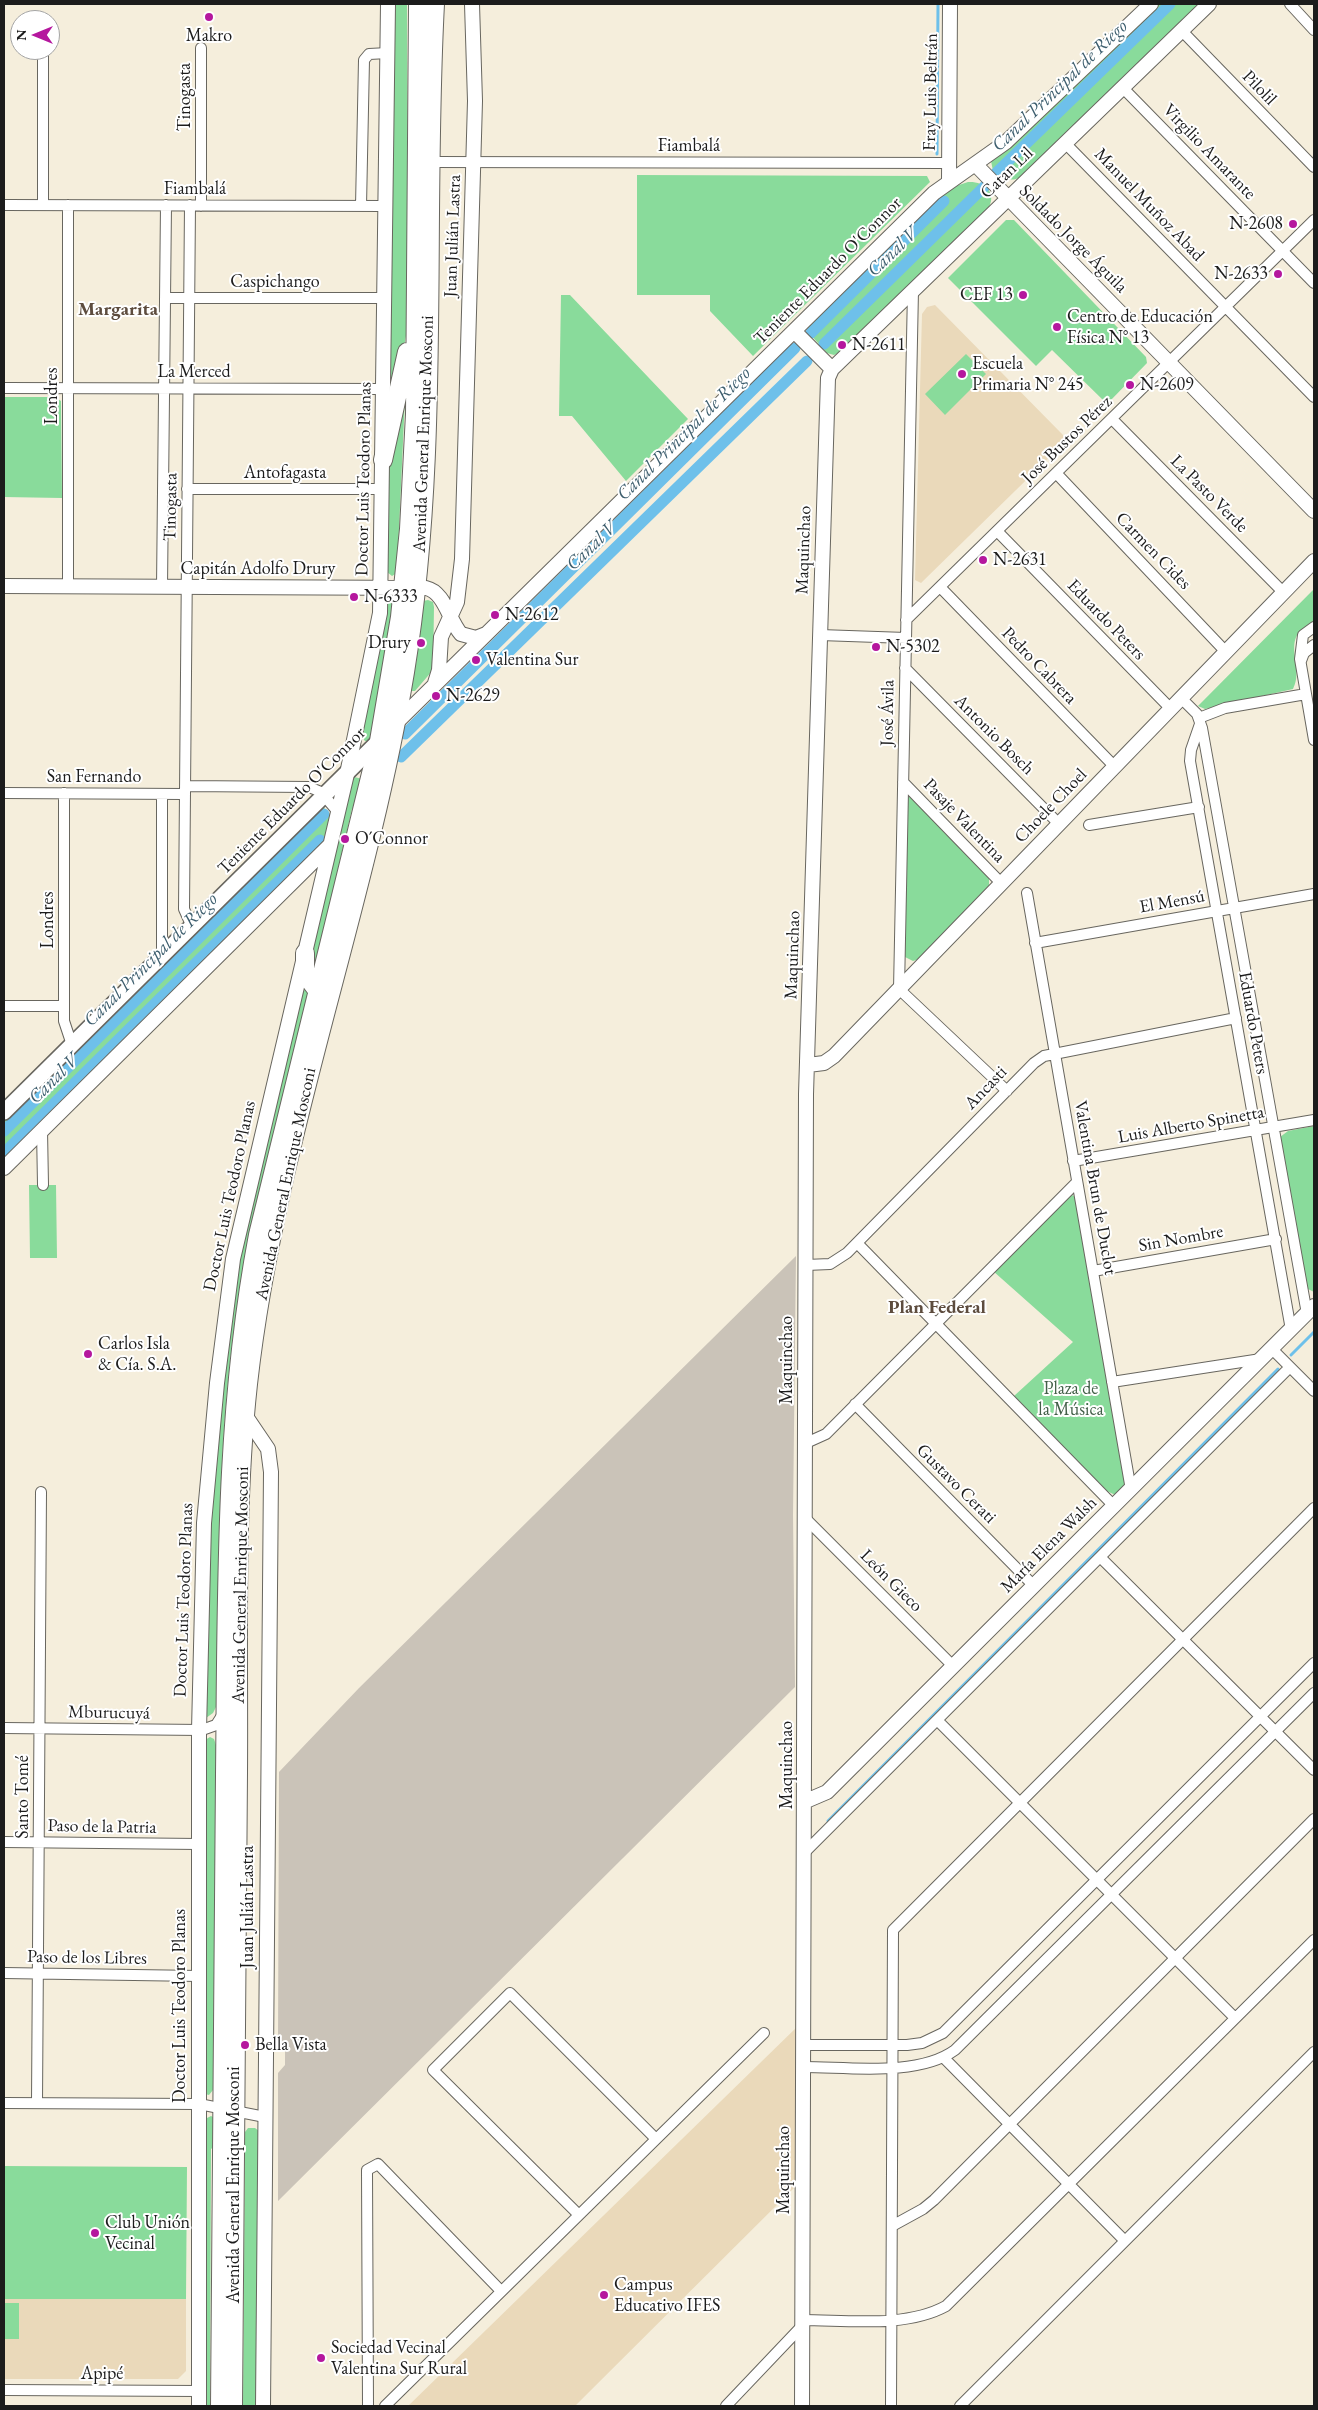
<!DOCTYPE html>
<html>
<head>
<meta charset="utf-8">
<style>
  body { margin:0 }
  #map { position:relative; width:1318px; height:2410px; overflow:hidden; background:#f5eedc; font-family:"EB Garamond",serif }
  canvas { display:block }
  .frame { position:absolute; inset:0; border:5px solid #1c1c1c; pointer-events:none }
  .north { position:absolute; left:10px; top:10px; width:50px; height:50px; box-sizing:border-box; background:#fff; border:1px solid #a4a4a4; border-radius:50%; rotate:270deg; font-size:14px; font-weight:700; line-height:20px; text-align:center; color:#1c1c1c }
  .north::after { content:''; display:block; margin:auto; width:18px; height:22px; background:#b5179e; clip-path:polygon(50% 0,100% 100%,50% 72%,0 100%) }
</style>
</head>
<body>
<div id="map">
<canvas width="1318" height="2410"></canvas>
<div class="frame"></div>
<div class="north">N</div>
</div>
<script>
const context = document.querySelector('canvas').getContext('2d');
context.lineJoin = 'round';
function fill(path, color) { context.fillStyle = color; context.fill(path, 'evenodd'); }
function strokePath(path, color, width, dash) { context.strokeStyle = color; context.lineWidth = width; context.lineCap = dash ? 'butt' : 'round'; context.setLineDash(dash || []); context.stroke(path); }
function label(font, color, halo, rows, align = 'center') {
  context.font = font + ' "EB Garamond",serif'; context.lineWidth = 4; context.setLineDash([]); context.textBaseline = 'middle'; context.strokeStyle = halo; context.fillStyle = color; for (const [text, x, y, turn = 0] of rows) {
    context.save(); context.translate(x, y); context.rotate((+turn || 0) * Math.PI / 180); context.textAlign = isNaN(turn) ? turn : align; if (halo) context.strokeText(text, 0, 0); context.fillText(text, 0, 0); context.restore();
  }
}
fill(new Path2D(`
  M 935,305 L 1063,435 L 1063,444 L 921,583 L 915,580 L 922,314 L 927,307 Z
  M 799,2025 L 798,2184 L 575,2406 L 408,2406 Z
  M 4,2299 L 186,2299 L 186,2371 L 178,2379 L 4,2379 Z`), '#ead9ba');
fill(new Path2D(`
  M 796,1256 L 793,1515 L 795,1687 L 278,2201 L 278,2073 L 285,2065 L 285,2042 L 278,2042 L 279,1772 L 359,1688 Z`), '#cac3b8');
fill(new Path2D(`
  M 394,4 L 407,4 L 408,308 L 406,336 L 388,430 Z
  M 1157,4 L 1199,4 L 1023,176 C 1011,183 1002,179 993,171 L 991,161 Z
  M 637,175 L 927,176 L 930,182 L 753,356 L 710,311 L 710,295 L 637,295 Z
  M 968,182 C 983,181 997,191 989,207 L 840,352 L 834,355 L 827,353 L 808,332 L 808,326 L 940,196 L 956,186 Z
  M 1006,220 L 1014,220 L 1146,357 L 1147,363 L 1110,401 L 1104,401 L 1052,350 L 1036,366 L 948,278 Z
  M 561,295 L 570,295 L 688,419 L 626,481 L 572,416 L 559,416 Z
  M 966,354 L 986,374 L 945,415 L 925,394 Z
  M 4,397 L 55,397 L 61,401 L 62,498 L 4,497 Z
  M 405,398 L 397,573 L 392,576 L 387,572 L 388,469 Z
  M 1314,589 L 1314,623 C 1277,636 1306,666 1293,689 L 1205,709 L 1198,706 Z
  M 390,596 L 394,599 L 371,736 L 368,741 L 365,741 L 360,735 L 386,597 Z
  M 428,600 L 433,602 L 434,607 L 433,670 L 415,691 L 411,691 L 410,667 L 416,664 L 421,623 L 418,620 L 423,601 Z
  M 354,777 L 363,779 L 358,805 L 352,809 L 314,972 L 307,966 L 350,781 Z
  M 907,797 L 911,797 L 989,877 L 989,889 L 919,959 L 913,961 L 903,956 Z
  M 323,807 L 330,814 L 323,844 L 4,1160 L 4,1119 L 317,809 Z
  M 302,983 L 309,990 C 283,1098 252,1205 236,1315 C 217,1444 219,1576 216,1707 L 213,1713 L 206,1718 L 207,1554 L 233,1286 Z
  M 1314,1126 L 1314,1292 L 1306,1288 L 1280,1137 L 1288,1131 Z
  M 29,1185 L 56,1185 L 57,1258 L 30,1258 Z
  M 1072,1195 L 1076,1197 L 1125,1484 L 1115,1495 L 1107,1491 L 1014,1396 L 1073,1342 L 993,1271 Z
  M 210,1737 L 214,1739 L 216,1745 L 213,2090 L 209,2095 L 205,2094 L 205,1740 Z
  M 211,2116 L 215,2118 L 217,2144 L 211,2149 L 210,2406 L 203,2406 L 205,2119 Z
  M 248,2128 L 255,2128 L 259,2131 L 257,2406 L 243,2406 L 245,2132 Z
  M 4,2166 L 187,2167 L 186,2299 L 4,2299 Z
  M 4,2303 L 19,2303 L 19,2339 L 4,2339 Z`), '#89db9b');
strokePath(new Path2D(`
  M 937,154 L 938,4
  M 1291,1355 L 1314,1332
  M 828,1821 L 1278,1369`), '#6ec0ea', 3);
strokePath(new Path2D(`
  M 996,173 L 1170,4
  M 811,333 L 944,201
  M 824,344 L 986,185
  M 405,734 L 795,348
  M 401,757 L 807,361
  M 4,1131 L 324,814
  M 4,1153 L 320,840`), '#6ec0ea', 11);
const street = new Path2D(`
  M 1290,4 L 1314,30
  M 1181,30 L 1314,167
  M 1122,87 L 1314,283
  M 1065,143 L 1314,397
  M 430,162 L 949,163
  M 4,205 L 386,206
  M 43,205 L 43,50
  M 190,205 L 184,909 L 192,927
  M 201,206 L 201,48
  M 361,206 L 364,60 L 369,54 L 388,53
  M 913,290 L 899,989 L 1007,1091
  M 165,298 L 385,298
  M 4,388 L 383,389
  M 1112,419 L 1284,593
  M 1056,473 L 1226,652
  M 187,489 L 382,489
  M 997,531 L 1171,709
  M 68,587 L 68,205
  M 162,587 L 166,205
  M 940,587 L 1115,767
  M 906,620 L 1314,220
  M 1314,627 L 1303,635 L 1300,659 L 1314,740
  M 820,635 L 906,638
  M 1301,661 L 1304,653 L 1314,645
  M 905,668 L 1059,824
  M 1181,698 L 1197,714 L 1202,728 L 1307,1314
  M 1199,718 L 1225,708 L 1306,694
  M 1200,724 L 1191,750 L 1190,761 L 1291,1330
  M 903,782 L 1002,884
  M 185,786 L 309,787 L 321,792 L 338,812
  M 4,793 L 184,794
  M 64,793 L 64,1021 L 72,1045
  M 1089,825 L 1199,807
  M 1027,893 L 1131,1490
  M 1035,943 L 1314,894
  M 162,956 L 162,794
  M 4,1006 L 64,1006
  M 42,1130 L 43,1185
  M 1073,1161 L 1314,1120
  M 857,1243 L 1114,1506
  M 806,1265 L 830,1264 L 847,1253 L 1034,1063 L 1044,1056 L 1236,1018
  M 1093,1271 L 1276,1239
  M 1272,1349 L 1314,1391
  M 1112,1382 L 1261,1359
  M 855,1404 L 1034,1586
  M 806,1443 L 826,1434 L 1077,1182
  M 806,1519 L 953,1666
  M 1100,1557 L 1314,1770
  M 937,1720 L 1235,2018
  M 4,1728 L 202,1730 L 216,1725 L 223,1714
  M 4,1842 L 199,1844
  M 804,1853 L 1290,1367
  M 4,1973 L 199,1976
  M 804,2045 L 907,2045 L 922,2043 L 943,2033 L 1314,1663
  M 944,2058 L 1125,2241
  M 804,2067 C 848,2067 918,2077 955,2050 L 1314,1693
  M 4,2103 L 199,2104 L 265,2117
  M 37,2103 L 41,1492
  M 579,2215 L 433,2070 L 510,1993 L 656,2139
  M 892,2226 L 923,2209 L 934,2200 L 1314,1819
  M 802,2320 C 848,2320 906,2328 946,2306 L 1314,1940
  M 4,2390 L 199,2391
  M 368,2406 L 367,2170 L 378,2164 L 501,2291
  M 385,2406 L 764,2033
  M 726,2406 L 802,2326
  M 891,2406 L 893,1930 L 1314,1508
  M 960,2406 L 1314,2052`);
const secondary = new Path2D(`
  M 975,164 L 1314,511
  M 949,181 L 950,4
  M 794,331 L 832,369
  M 4,586 L 426,588 C 445,592 449,621 461,634 L 476,638 L 486,634
  M 435,683 L 439,670 L 441,637 L 457,602 L 462,559 L 475,101 L 472,4
  M 395,724 L 934,193 L 1006,142 L 1151,4
  M 808,1065 L 824,1063 L 834,1056 L 1314,561
  M 4,1168 L 330,845
  M 245,1415 L 268,1449 L 271,1472 L 263,2406
  M 806,1801 L 827,1792 L 1314,1306
  M 199,2406 L 199,1730 L 204,1523 L 217,1383 L 233,1259 L 347,774 L 380,613 L 388,4
  M 802,2406 L 806,1094 L 828,378 L 832,369 L 1209,4`);
const primary = new Path2D(`
  M 4,1112 L 381,739`);
const highway = new Path2D(`
  M 383,460 L 407,352
  M 305,953 L 305,974 L 317,990
  M 220,2406 C 222,2196 223,1986 225,1775 C 227,1594 224,1414 258,1235 L 379,741 L 400,617 L 409,529 L 415,414 L 418,4
  M 233,2406 C 234,2195 236,1984 238,1773 C 239,1644 234,1513 248,1384 C 275,1142 365,912 405,672 C 441,451 423,226 435,4`);
strokePath(street, '#68665f', 12);
strokePath(secondary, '#68665f', 16);
strokePath(primary, '#68665f', 18);
strokePath(highway, '#68665f', 20);
strokePath(street, '#fff', 10);
strokePath(secondary, '#fff', 14);
strokePath(primary, '#fff', 15);
strokePath(highway, '#fff', 18);
for (const [x, y, r, color] of [
  [209,17,5,"#b5179e"],
  [1293,224,5,"#b5179e"],
  [1278,274,5,"#b5179e"],
  [1023,295,5,"#b5179e"],
  [1057,327,5,"#b5179e"],
  [842,345,5,"#b5179e"],
  [962,374,5,"#b5179e"],
  [1130,385,5,"#b5179e"],
  [983,560,5,"#b5179e"],
  [354,597,5,"#b5179e"],
  [495,615,5,"#b5179e"],
  [421,643,5,"#b5179e"],
  [876,647,5,"#b5179e"],
  [476,660,5,"#b5179e"],
  [436,696,5,"#b5179e"],
  [345,839,5,"#b5179e"],
  [88,1354,5,"#b5179e"],
  [245,2045,5,"#b5179e"],
  [95,2233,5,"#b5179e"],
  [604,2295,5,"#b5179e"],
  [321,2358,5,"#b5179e"]
]) { const dot = new Path2D(); dot.arc(x, y, r, 0, 2 * Math.PI); context.fillStyle = color; context.fill(dot); strokePath(dot, '#fff', 2); }
label('18px', '#1c1c1c', '#fff', [
  ["Makro",209,36,"center"],
  ["N-2608",1283,224,"right"],
  ["N-2633",1268,274,"right"],
  ["CEF 13",1013,295,"right"],
  ["Centro de Educación",1067,317],
  ["Física N° 13",1067,338],
  ["N-2611",852,345],
  ["Escuela",972,364],
  ["Primaria N° 245",972,385],
  ["N-2609",1140,385],
  ["N-2631",993,560],
  ["N-6333",364,597],
  ["N-2612",505,615],
  ["Drury",411,643,"right"],
  ["N-5302",886,647],
  ["Valentina Sur",486,660],
  ["N-2629",446,696],
  ["O´Connor",355,839],
  ["Carlos Isla",98,1344],
  ["& Cía. S.A.",98,1365],
  ["Bella Vista",255,2045],
  ["Club Unión",105,2223],
  ["Vecinal",105,2244],
  ["Campus",614,2285],
  ["Educativo IFES",614,2306],
  ["Sociedad Vecinal",331,2348],
  ["Valentina Sur Rural",331,2369]
], 'left');
label('18px', '#1c1c1c', '#fff', [
  ["Pilolil",1259,88,46],
  ["Fray Luis Beltrán",931,92,-89],
  ["Tinogasta",185,97,-90],
  ["Fiambalá",689,146],
  ["Virgilio Amarante",1209,152,46],
  ["Catan Lil",1007,173,-44],
  ["Fiambalá",195,189],
  ["Manuel Muñoz Abad",1149,205,46],
  ["Juan Julián Lastra",453,236,-88],
  ["Soldado Jorge Águila",1073,239,45],
  ["Teniente Eduardo O'Connor",828,271,-45],
  ["Caspichango",275,282],
  ["La Merced",194,372],
  ["Londres",52,396,-90],
  ["Avenida General Enrique Mosconi",424,434,-88],
  ["José Bustos Pérez",1067,440,-44],
  ["Antofagasta",285,473],
  ["Doctor Luis Teodoro Planas",364,479,-89],
  ["La Pasto Verde",1209,494,45],
  ["Tinogasta",171,507,-89],
  ["Maquinchao",804,550,-88],
  ["Carmen Cides",1153,551,46],
  ["Capitán Adolfo Drury",258,569],
  ["Eduardo Peters",1106,620,46],
  ["Pedro Cabrera",1039,666,46],
  ["José Ávila",888,713,-89],
  ["Antonio Bosch",994,735,45],
  ["San Fernando",94,777],
  ["Teniente Eduardo O'Connor",292,801,-45],
  ["Choele Choel",1051,806,-46],
  ["Pasaje Valentina",964,821,46],
  ["El Mensú",1172,902,-10],
  ["Londres",48,920,-90],
  ["Maquinchao",793,955,-88],
  ["Eduardo Peters",1253,1023,80],
  ["Ancasti",986,1088,-46],
  ["Luis Alberto Spinetta",1191,1125,-10],
  ["Avenida General Enrique Mosconi",286,1184,-78],
  ["Valentina Brun de Duclot",1095,1188,80],
  ["Doctor Luis Teodoro Planas",230,1196,-78],
  ["Sin Nombre",1181,1239,-10],
  ["Maquinchao",787,1360,-90],
  ["Gustavo Cerati",956,1484,45],
  ["María Elena Walsh",1049,1545,-45],
  ["León Gieco",891,1581,45],
  ["Avenida General Enrique Mosconi",241,1585,-89],
  ["Doctor Luis Teodoro Planas",184,1600,-88],
  ["Mburucuyá",109,1713,1],
  ["Maquinchao",787,1765,-90],
  ["Santo Tomé",23,1797,-90],
  ["Paso de la Patria",102,1827,1],
  ["Juan Julián Lastra",248,1907,-90],
  ["Paso de los Libres",87,1958,1],
  ["Doctor Luis Teodoro Planas",180,2006,-90],
  ["Maquinchao",784,2170,-90],
  ["Avenida General Enrique Mosconi",234,2185,-90],
  ["Apipé",102,2374]
]);
label('18px', '#425f48', '#fff', [
  ["Plaza de",1071,1389],
  ["la Música",1071,1410]
]);
label('italic 19px', '#3d5e6e', '#fff', [
  ["Canal Principal de Riego",1060,86,-44],
  ["Canal V",893,252,-44],
  ["Canal Principal de Riego",684,434,-45],
  ["Canal V",592,546,-44],
  ["Canal Principal de Riego",151,960,-45],
  ["Canal V",54,1079,-45]
]);
label('bold 19px', '#5d4c3e', '#fff', [
  ["Margarita",118,310],
  ["Plan Federal",937,1308]
]);
</script>
</body>
</html>
